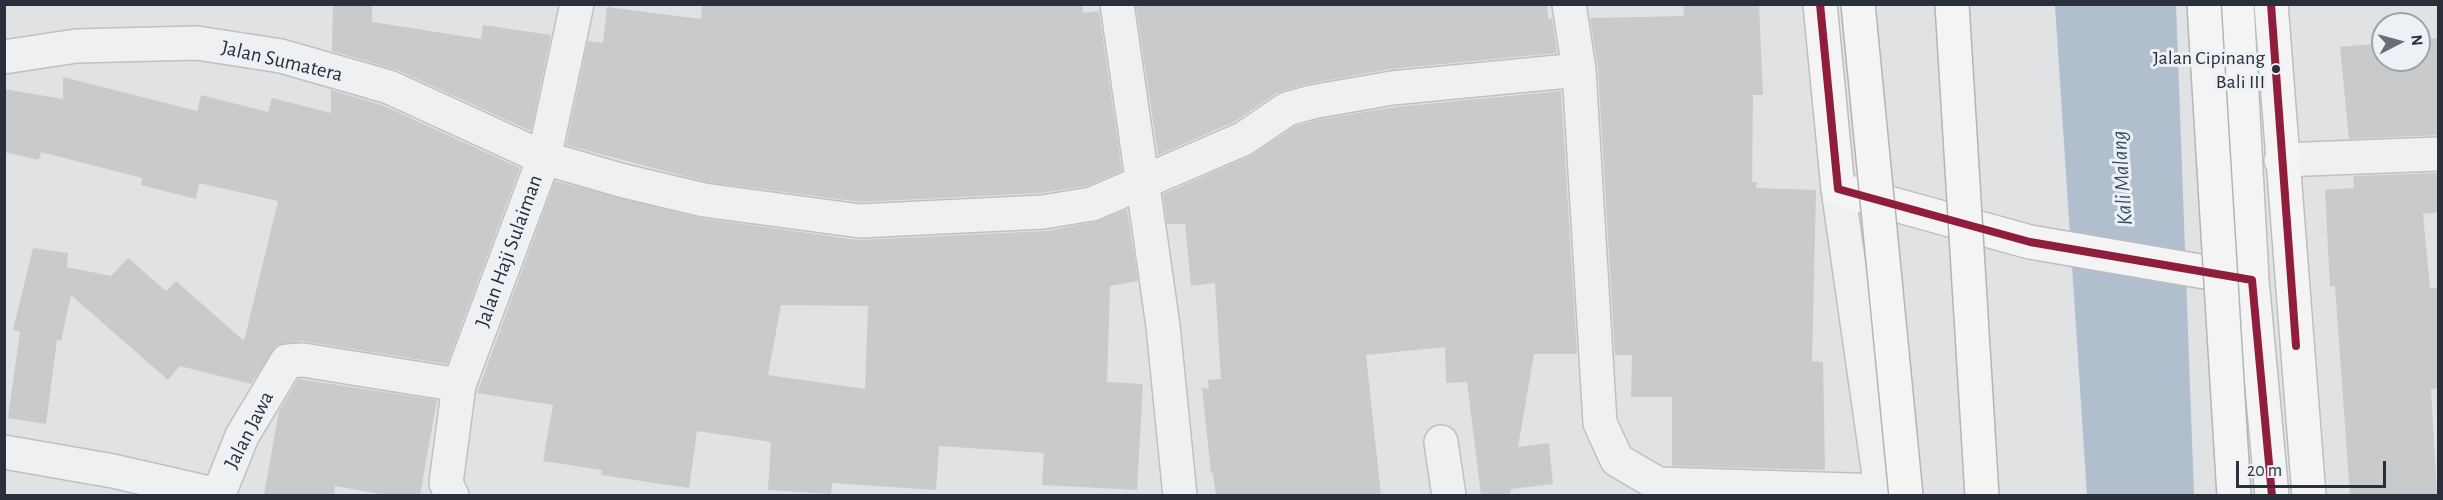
<!DOCTYPE html>
<html>
<head>
<meta charset="utf-8">
<style>
  body { margin:0 }
  #map { position:relative; width:2443px; height:500px; overflow:hidden; background:#e0e2e4; font-family:"Alegreya Sans",sans-serif }
  canvas { display:block }
  .frame { position:absolute; inset:0; border:6px solid #292f3b; pointer-events:none }
  .north { position:absolute; left:2371px; top:12px; width:60px; height:60px; box-sizing:border-box; background:#edf0f4; border:2px solid #9fa3aa; border-radius:50%; rotate:84deg; font-size:16px; font-weight:700; line-height:24px; text-align:center; color:#292f3b }
  .north::after { content:''; display:block; margin:auto; width:21px; height:27px; background:#696e76; clip-path:polygon(50% 0,100% 100%,50% 72%,0 100%) }
  .scale { position:absolute; left:2236px; top:461px; width:150px; height:27px; box-sizing:border-box; border:3px solid #292f3b; border-top:0; padding-left:8px; font-size:18px; line-height:21px; white-space:nowrap; color:#292f3b; -webkit-text-stroke:4px #edf0f4; paint-order:stroke }
</style>
</head>
<body>
<div id="map">
<canvas width="2443" height="500"></canvas>
<div class="frame"></div>
<div class="north">N</div>
<div class="scale">20 m</div>
</div>
<script>
const context = document.querySelector('canvas').getContext('2d');
context.lineJoin = 'round';
function fill(path, color) { context.fillStyle = color; context.fill(path, 'evenodd'); }
function strokePath(path, color, width, dash) { context.strokeStyle = color; context.lineWidth = width; context.lineCap = dash ? 'butt' : 'round'; context.setLineDash(dash || []); context.stroke(path); }
function label(font, color, halo, rows, align = 'center') {
  context.font = font + ' "Alegreya Sans",sans-serif'; context.lineWidth = 6; context.setLineDash([]); context.textBaseline = 'middle'; context.strokeStyle = halo; context.fillStyle = color; for (const [text, x, y, turn = 0] of rows) {
    context.save(); context.translate(x, y); context.rotate((+turn || 0) * Math.PI / 180); context.textAlign = isNaN(turn) ? turn : align; if (halo) context.strokeText(text, 0, 0); context.fillText(text, 0, 0); context.restore();
  }
}
fill(new Path2D(`
  M 2055,5 L 2176,5 L 2194,495 L 2087,495 Z`), '#b0becd');
fill(new Path2D(`
  M 333,4 L 372,4 L 372,22 L 481,39 L 483,25 L 551,35 L 531,131 L 397,70 L 332,51 Z
  M 702,4 L 1083,4 L 1083,13 L 1099,11 L 1122,171 L 1087,186 L 1041,193 L 861,202 L 707,182 L 566,145 L 588,41 L 603,43 L 607,7 L 701,19 Z
  M 1145,4 L 1547,4 L 1548,19 L 1552,18 L 1557,53 L 1390,69 L 1307,84 L 1277,93 L 1234,122 L 1158,155 L 1136,6 Z
  M 1683,4 L 1759,4 L 1763,95 L 1753,95 L 1752,182 L 1757,182 L 1756,188 L 1816,190 L 1812,361 L 1823,362 L 1825,470 L 1672,466 L 1672,397 L 1631,397 L 1632,355 L 1615,355 L 1598,69 L 1590,18 L 1684,16 Z
  M 2439,38 L 2439,135 L 2349,139 L 2340,47 L 2383,43 L 2383,60 L 2419,60 L 2419,40 Z
  M 63,77 L 197,111 L 201,95 L 268,112 L 272,98 L 331,113 L 331,90 L 382,105 L 520,168 L 447,364 L 302,341 L 277,345 L 251,384 L 180,366 L 168,380 L 71,295 L 61,341 L 57,340 L 46,424 L 8,418 L 20,332 L 13,330 L 33,248 L 68,253 L 67,267 L 111,276 L 128,258 L 166,291 L 176,281 L 244,341 L 278,201 L 199,183 L 196,199 L 141,185 L 142,178 L 41,152 L 39,160 L 4,152 L 4,89 L 63,99 Z
  M 1561,91 L 1577,354 L 1534,354 L 1518,447 L 1549,443 L 1553,484 L 1511,489 L 1510,495 L 1481,495 L 1467,382 L 1446,383 L 1445,347 L 1366,355 L 1381,495 L 1216,495 L 1213,473 L 1211,473 L 1202,388 L 1209,389 L 1208,380 L 1221,379 L 1215,283 L 1191,286 L 1185,224 L 1167,224 L 1163,194 L 1250,156 L 1295,126 L 1316,120 L 1395,107 Z
  M 2439,173 L 2439,212 L 2423,214 L 2430,288 L 2439,288 L 2439,388 L 2431,389 L 2437,495 L 2350,495 L 2335,286 L 2330,287 L 2325,190 L 2354,188 L 2353,176 Z
  M 555,181 L 700,218 L 858,240 L 1046,231 L 1095,222 L 1127,209 L 1138,281 L 1110,286 L 1107,382 L 1143,384 L 1137,490 L 1042,485 L 1044,453 L 939,446 L 936,490 L 832,483 L 831,494 L 768,490 L 771,442 L 697,431 L 689,488 L 601,475 L 602,470 L 543,461 L 553,405 L 477,393 ZM 781,305 L 868,306 L 865,389 L 768,375 Z
  M 298,379 L 437,400 L 420,495 L 385,495 L 335,486 L 334,495 L 264,495 L 279,411 Z`), '#c8cacc');
const minor = new Path2D(`
  M 1117,4 L 1163,326 L 1180,496
  M 1569,4 L 1579,70 L 1600,423 L 1617,460 L 1658,484 L 1882,491
  M 4,57 L 76,46 L 197,43 L 281,56 L 389,87 L 544,158 L 624,181 L 704,200 L 860,221 L 1043,212 L 1092,204 L 1243,139 L 1287,109 L 1312,102 L 1392,88 L 1579,70
  M 2281,160 L 2438,154
  M 1838,189 L 1882,496
  M 1441,442 L 1449,496
  M 4,452 L 113,471 L 218,495
  M 218,496 L 242,436 L 287,361 L 303,360 L 459,385
  M 452,496 L 446,483 L 459,385 L 544,158 L 577,4`);
const primary = new Path2D(`
  M 1820,4 L 1838,189 L 2030,242 L 2252,280
  M 2237,4 L 2252,280 L 2272,496
  M 2271,4 L 2309,496`);
strokePath(minor, '#bec0c2', 36);
strokePath(primary, '#bcbfc2', 36);
strokePath(minor, '#eff0f1', 33);
strokePath(primary, '#f4f4f5', 33);
const motorwayBridge = new Path2D(`
  M 1858,4 L 1906,496
  M 1952,4 L 1982,496
  M 2204,4 L 2234,496`);
strokePath(motorwayBridge, '#b3b5b8', 36, []);
strokePath(motorwayBridge, '#f4f4f5', 33);
strokePath(new Path2D(`
  M 1820,4 L 1838,189 L 2030,242 L 2252,280 L 2272,496
  M 2271,4 L 2296,346`), '#901d3c', 8);
for (const [x, y, r, color] of [
  [2276,69,5,"#292f3b"]
]) { const dot = new Path2D(); dot.arc(x, y, r, 0, 2 * Math.PI); context.fillStyle = color; context.fill(dot); strokePath(dot, '#edf0f4', 2); }
label('20px', '#292f3b', '#edf0f4', [
  ["Jalan Cipinang",2265,58],
  ["Bali III",2265,82]
], 'right');
label('21px', '#292f3b', '#edf0f4', [
  ["Jalan Sumatera",282,61,13],
  ["Jalan Haji Sulaiman",509,251,-70],
  ["Jalan Jawa",249,430,-63]
]);
label('italic 22px', '#364e6c', '#edf0f4', [
  ["Kali Malang",2122,178,-94]
]);
</script>
</body>
</html>
